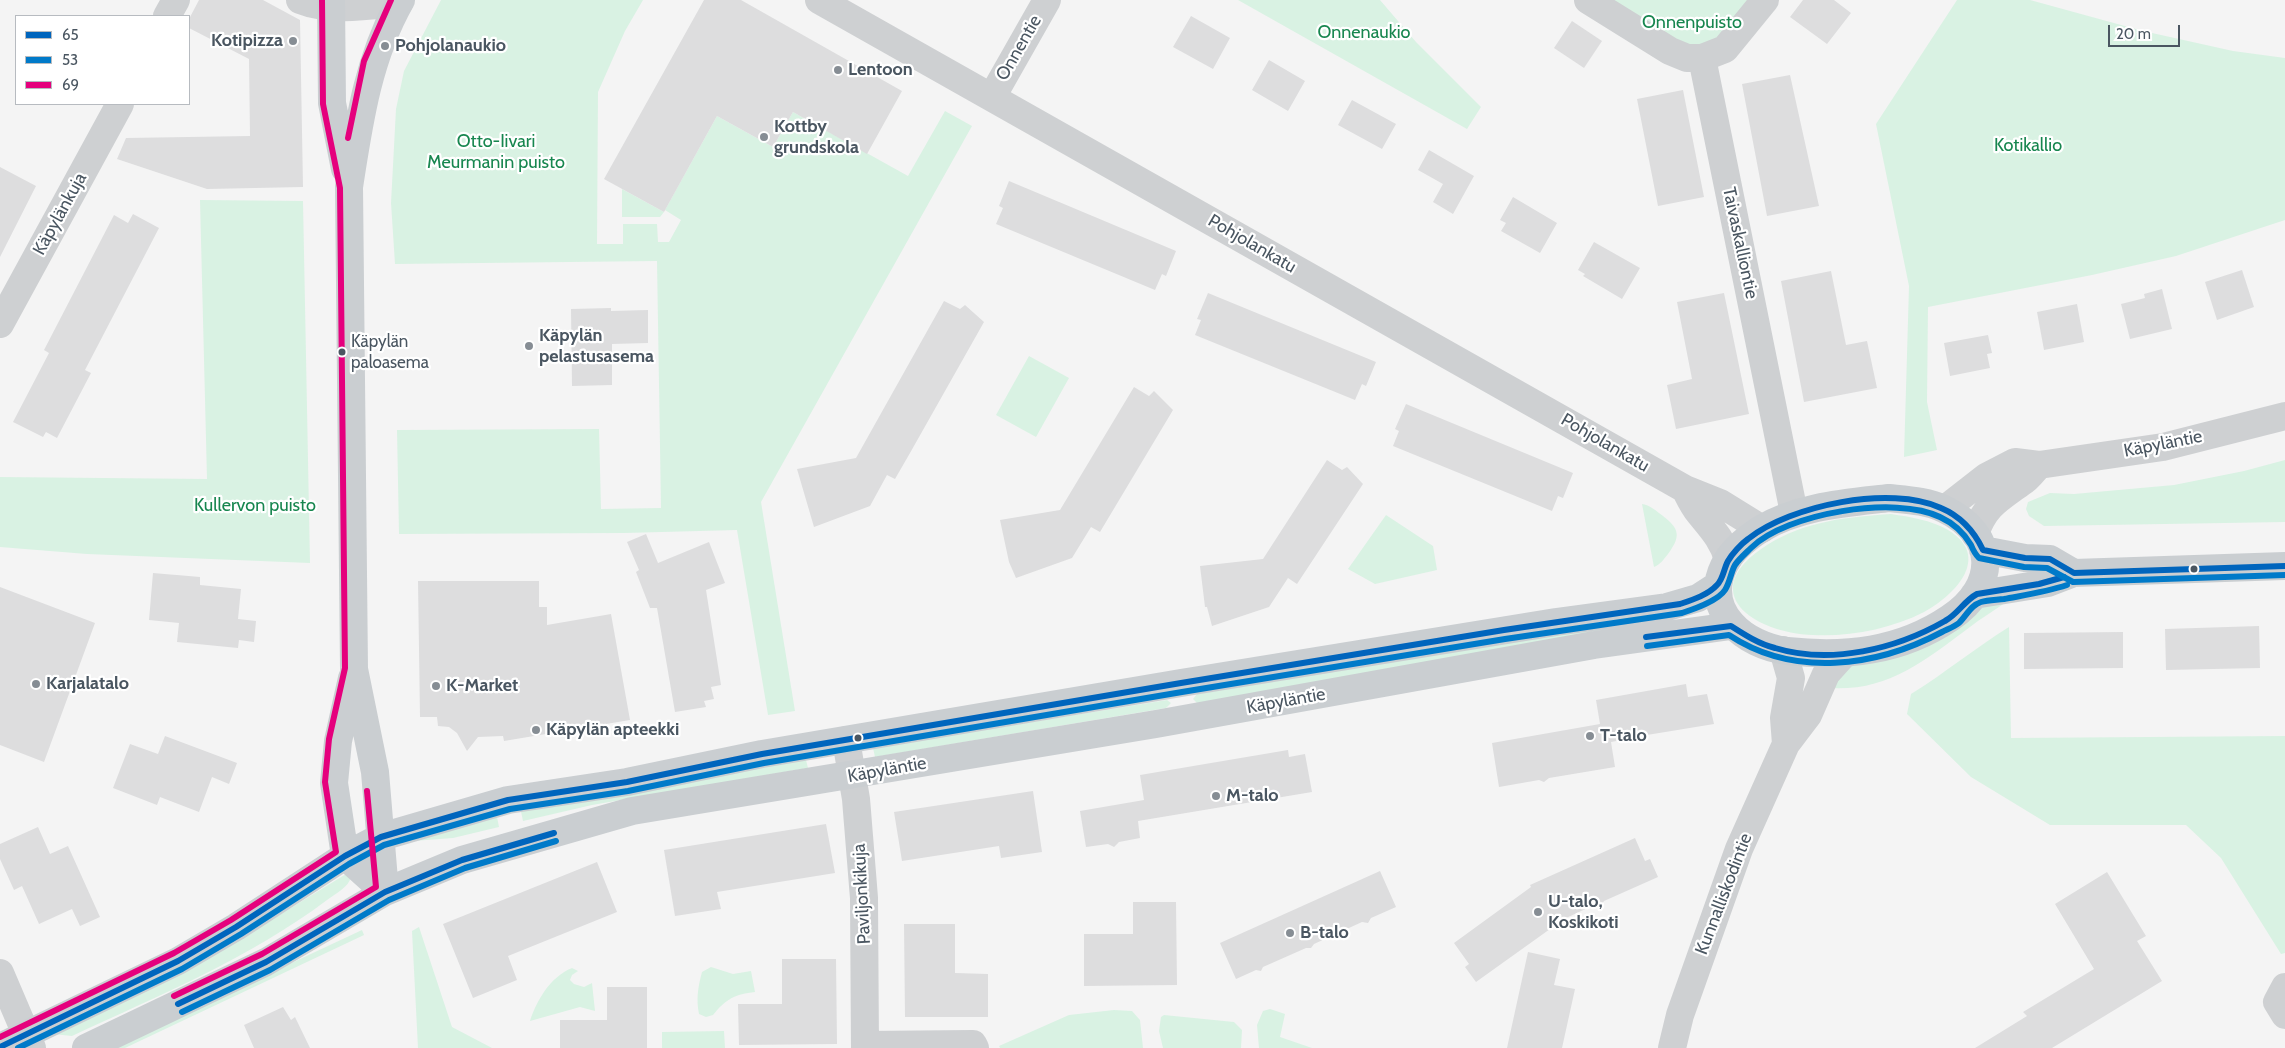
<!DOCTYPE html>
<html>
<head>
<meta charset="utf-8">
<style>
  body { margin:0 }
  #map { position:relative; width:2285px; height:1048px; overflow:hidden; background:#f4f4f4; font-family:Cabin,sans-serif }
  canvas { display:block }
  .legend { position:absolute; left:15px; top:15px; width:175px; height:90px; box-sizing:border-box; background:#fff; border:1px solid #b7bbc0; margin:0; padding:6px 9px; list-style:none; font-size:15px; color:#4a5661 }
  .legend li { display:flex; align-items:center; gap:10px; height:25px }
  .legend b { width:25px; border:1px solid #b7bbc0 }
  .scale { position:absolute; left:2108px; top:25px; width:72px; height:22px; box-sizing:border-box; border:2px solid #4a5661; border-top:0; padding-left:6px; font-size:15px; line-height:18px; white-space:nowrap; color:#4a5661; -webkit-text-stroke:4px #fff; paint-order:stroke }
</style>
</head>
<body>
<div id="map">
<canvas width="2285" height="1048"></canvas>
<ul class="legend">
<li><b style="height:6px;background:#0065bd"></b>65</li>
<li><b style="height:6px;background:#007ac9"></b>53</li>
<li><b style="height:6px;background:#e5007d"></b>69</li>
</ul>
<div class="scale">20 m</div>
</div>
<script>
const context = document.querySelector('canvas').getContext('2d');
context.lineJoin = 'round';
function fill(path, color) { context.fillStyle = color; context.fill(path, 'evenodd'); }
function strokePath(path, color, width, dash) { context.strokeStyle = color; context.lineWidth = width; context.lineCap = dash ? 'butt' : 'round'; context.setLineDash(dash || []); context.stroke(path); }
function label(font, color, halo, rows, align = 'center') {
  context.font = font + ' Cabin,sans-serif'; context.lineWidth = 4.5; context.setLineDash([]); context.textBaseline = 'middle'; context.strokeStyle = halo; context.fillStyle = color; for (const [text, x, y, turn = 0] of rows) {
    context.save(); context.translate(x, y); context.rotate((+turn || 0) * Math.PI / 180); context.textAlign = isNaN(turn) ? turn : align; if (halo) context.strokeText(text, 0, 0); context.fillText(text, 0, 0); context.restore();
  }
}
fill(new Path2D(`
  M 441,0 L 643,0 L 625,31 L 598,92 L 597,244 L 623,244 L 623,224 L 657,224 L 658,242 L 669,242 L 681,220 L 665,210 L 717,116 L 773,147 L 793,112 L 908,176 L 945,111 L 972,126 L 761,502 L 795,711 L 768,715 L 737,530 L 624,533 L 399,534 L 397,430 L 599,429 L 601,509 L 661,508 L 657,261 L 395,264 L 391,203 L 396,109 L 404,71 Z
  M 1238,0 L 1380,0 L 1416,42 L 1481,107 L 1467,129 Z
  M 1609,0 L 1755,0 L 1718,43 L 1685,46 Z
  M 1957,0 L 2030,0 L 2143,31 L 2233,51 L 2285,58 L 2285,220 L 2176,256 L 2092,275 L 1928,307 L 1927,402 L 1937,450 L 1904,457 L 1909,286 L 1876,124 Z
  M 622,189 L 664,212 L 660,217 L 622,217 Z
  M 200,200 L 303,201 L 310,563 L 87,554 L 0,547 L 0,477 L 207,479 Z
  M 1029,356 L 1069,378 L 1036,437 L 996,415 Z
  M 2285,460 L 2285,522 L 2044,526 L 2029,516 L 2026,509 L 2028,502 L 2050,493 L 2074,494 L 2174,485 L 2244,471 Z
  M 1642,504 C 1649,505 1654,509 1659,513 C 1678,527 1683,534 1668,554 C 1664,559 1660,565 1654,567 Z
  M 1891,514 C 1910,517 1931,520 1948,530 C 1993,557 1954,596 1924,612 C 1891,629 1849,637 1813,635 C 1754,633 1693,592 1767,545 C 1805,521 1847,517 1891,514 Z
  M 1386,515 L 1433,546 L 1437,570 L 1375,584 L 1348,569 Z
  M 2014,597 C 1998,608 1981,618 1966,630 C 1921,663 1887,692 1827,688 L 1839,670 L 1975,608 Z
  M 1670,616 L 1671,624 L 1197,703 L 1193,699 L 1197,694 Z
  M 2009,627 L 2011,738 L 2285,736 L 2285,953 L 2281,954 L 2221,858 L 2186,825 L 2050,825 L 1971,777 L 1907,714 L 1911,694 C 1945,673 1975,648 2009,627 Z
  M 1167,700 L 1171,703 L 1166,708 L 875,757 L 873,748 Z
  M 806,760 L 808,768 L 592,805 L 523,821 L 520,807 Z
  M 496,812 L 499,827 L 453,838 L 413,841 Z
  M 346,874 L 351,877 C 349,887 335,894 327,900 C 250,958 160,995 72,1036 L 53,1034 L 229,946 Z
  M 419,927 L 452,1027 L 492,1048 L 418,1048 L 412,931 Z
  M 362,930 L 364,935 L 125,1048 L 110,1048 Z
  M 711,967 L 733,974 L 751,971 L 755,992 C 735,994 726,999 713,1015 L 706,1017 L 699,1014 C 696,999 698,987 702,972 Z
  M 572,968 L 578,971 L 572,975 L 570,980 L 574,984 L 584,987 L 592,983 L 595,1011 L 580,1007 L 530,1021 C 537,1000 550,977 572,968 Z
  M 1270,1009 L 1285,1014 L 1280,1037 L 1312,1048 L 1259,1048 L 1257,1025 L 1263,1011 Z
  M 1114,1010 L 1132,1011 L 1140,1020 L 1143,1048 L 1000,1048 L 999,1046 L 1069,1015 Z
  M 1164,1015 L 1234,1022 L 1242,1030 L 1241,1048 L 1163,1048 L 1159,1031 L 1161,1017 Z
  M 724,1031 L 725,1048 L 662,1048 L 662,1032 Z`), '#d9f2e3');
fill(new Path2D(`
  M 199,0 L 263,0 L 300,20 L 303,187 L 207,189 L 117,159 L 126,138 L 250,136 L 249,59 L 189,28 L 189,19 Z
  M 704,0 L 741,0 L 902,91 L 867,154 L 793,112 L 773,147 L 717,116 L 664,212 L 604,179 Z
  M 1803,0 L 1834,0 L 1851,13 L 1827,44 L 1790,17 Z
  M 1191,16 L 1230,38 L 1213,69 L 1173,47 Z
  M 1572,21 L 1602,41 L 1584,68 L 1554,48 Z
  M 1269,60 L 1305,81 L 1288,111 L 1252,90 Z
  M 1790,75 L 1819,206 L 1767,216 L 1742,84 Z
  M 1683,90 L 1704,197 L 1658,206 L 1637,99 Z
  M 1352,100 L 1396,124 L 1382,149 L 1338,125 Z
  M 1429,150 L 1474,176 L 1453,214 L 1433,202 L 1443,184 L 1418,170 Z
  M 0,167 L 36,186 L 0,257 Z
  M 1009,181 L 1176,251 L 1166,276 L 1162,274 L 1155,290 L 996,224 L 1003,208 L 999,206 Z
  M 1513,197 L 1557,223 L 1540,253 L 1501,231 L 1506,223 L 1500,220 Z
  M 133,214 L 159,228 L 85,370 L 91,373 L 57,438 L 46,432 L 43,437 L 13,422 L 49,353 L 44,350 L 114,215 L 128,223 Z
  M 1594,242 L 1640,268 L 1622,299 L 1583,276 L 1585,274 L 1578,270 Z
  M 2242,270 L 2254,307 L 2217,320 L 2205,282 Z
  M 1831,271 L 1846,345 L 1867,341 L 1877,388 L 1804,402 L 1781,281 Z
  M 2162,289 L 2172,329 L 2130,339 L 2121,304 L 2145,298 L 2144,294 Z
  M 1208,293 L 1376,362 L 1366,386 L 1362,384 L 1355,400 L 1195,335 L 1201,320 L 1197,319 Z
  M 1724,293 L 1749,414 L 1676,429 L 1667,385 L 1692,379 L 1677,302 Z
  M 944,301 L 960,309 L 965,305 L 984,322 L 910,453 L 895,479 L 887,475 L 870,506 L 814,527 L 797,469 L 856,458 Z
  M 2077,304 L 2084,342 L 2044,350 L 2037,312 Z
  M 611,308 L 611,311 L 648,310 L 648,343 L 612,344 L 612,385 L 572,386 L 571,309 Z
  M 1988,335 L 1992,353 L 1987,354 L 1990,368 L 1950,376 L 1944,343 Z
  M 1134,387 L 1149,396 L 1154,391 L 1173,410 L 1100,532 L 1091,527 L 1072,558 L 1016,578 L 1009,562 L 1000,520 L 1060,510 Z
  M 1406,404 L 1573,473 L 1563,498 L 1558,496 L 1552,511 L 1393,446 L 1399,431 L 1395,429 Z
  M 1327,460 L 1342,470 L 1347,467 L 1363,484 L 1297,584 L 1288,578 L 1269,607 L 1212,626 L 1207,607 L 1205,607 L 1200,566 L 1263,559 Z
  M 646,534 L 658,563 L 709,542 L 725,583 L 706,590 L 721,685 L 711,687 L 714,699 L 704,701 L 706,707 L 675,712 L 657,608 L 650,608 L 636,572 L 639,570 L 627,542 Z
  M 153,573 L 200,577 L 200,585 L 241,589 L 238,619 L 256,621 L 254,642 L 239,640 L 238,648 L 177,642 L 179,623 L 149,620 Z
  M 418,581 L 539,581 L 539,607 L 547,607 L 547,625 L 611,614 L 630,720 L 504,741 L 503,736 L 478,737 L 467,751 L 457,733 L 449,727 L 438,726 L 437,717 L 420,717 Z
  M 0,587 L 95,623 L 44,762 L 0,745 Z
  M 2259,626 L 2260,668 L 2166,670 L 2165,629 Z
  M 2123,632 L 2123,668 L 2024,669 L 2024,633 Z
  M 1686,684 L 1688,697 L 1707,694 L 1714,724 L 1647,735 L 1642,740 L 1637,737 L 1611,742 L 1615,767 L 1549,778 L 1544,782 L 1539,780 L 1499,787 L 1492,743 L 1600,724 L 1596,700 Z
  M 165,736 L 237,763 L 229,784 L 212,777 L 199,812 L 160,797 L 157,805 L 113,788 L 130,744 L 158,754 Z
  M 1288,750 L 1289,757 L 1305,754 L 1312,792 L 1138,821 L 1140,838 L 1119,842 L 1114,847 L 1108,844 L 1086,847 L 1080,811 L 1144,800 L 1140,775 Z
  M 1033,791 L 1042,852 L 1001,858 L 999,846 L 902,861 L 894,812 Z
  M 826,824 L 835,873 L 717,892 L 721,909 L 675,916 L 664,850 Z
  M 38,827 L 50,854 L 68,846 L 100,917 L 80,926 L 72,909 L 39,924 L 22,886 L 14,890 L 0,859 L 0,844 Z
  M 1635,838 L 1645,861 L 1650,859 L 1658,877 L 1604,901 L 1602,904 L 1596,904 L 1564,919 L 1476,982 L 1465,967 L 1469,964 L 1454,943 L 1531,887 L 1530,885 Z
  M 597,862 L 617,912 L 508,956 L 517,980 L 473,998 L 443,924 Z
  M 1380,871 L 1396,907 L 1371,918 L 1368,923 L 1362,922 L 1314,944 L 1311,948 L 1306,948 L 1263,967 L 1261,971 L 1256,970 L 1236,979 L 1220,943 Z
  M 2107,872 L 2146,936 L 2137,941 L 2162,981 L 2052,1048 L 1975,1048 L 2027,1016 L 2023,1012 L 2094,969 L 2055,904 Z
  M 1133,902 L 1176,902 L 1177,985 L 1084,986 L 1084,934 L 1133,934 Z
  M 904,924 L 955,924 L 955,973 L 988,974 L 988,1017 L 905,1017 Z
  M 1528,952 L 1560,959 L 1554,985 L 1575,989 L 1562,1048 L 1507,1048 Z
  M 782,959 L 836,959 L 837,1044 L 739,1045 L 738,1004 L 782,1004 Z
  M 607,987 L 647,987 L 647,1048 L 560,1048 L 560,1020 L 607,1020 Z
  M 283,1007 L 291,1020 L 295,1017 L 310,1048 L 254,1048 L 244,1025 Z`), '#ddddde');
strokePath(new Path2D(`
  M 300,0 C 330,12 368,6 399,3
  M 819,0 L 1685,489 L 1720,503 L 1762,529
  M 1588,0 L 1670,51 L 1687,58 L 1702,58 L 1725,49 L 1765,0
  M 167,16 L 176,0
  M 1702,58 L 1794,513
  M 992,97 L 1047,0
  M 0,324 L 120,104
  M 1685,489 C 1689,497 1693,506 1699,513 C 1712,529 1722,539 1728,559
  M 1945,509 L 1986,477 L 2015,462 L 2039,465 L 2163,447 L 2285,416
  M 1975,534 C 1985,505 1999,499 2022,482 C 2029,478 2034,470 2039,465
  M 1783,650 L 1791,678 L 1784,718 L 1786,744
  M 846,740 L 856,799 L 864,898 L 865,1048
  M 0,973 L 32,1048
  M 2285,987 L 2277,1002 L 2285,1015
  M 865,1045 L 973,1044 L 975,1048
  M 1672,1048 L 1680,1015 L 1739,849 L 1786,744 L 1808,715 L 1826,674 L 1844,654`), '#ced0d2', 28);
strokePath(new Path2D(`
  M 331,0 L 332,103 L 345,169
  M 1889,498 C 1908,500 1927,501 1944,509 C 1998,535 1998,586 1950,618 C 1900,652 1845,657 1787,651 C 1745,646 1702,611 1724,566 C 1731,551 1747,538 1761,529 C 1799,506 1846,503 1889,498 Z
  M 1983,550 L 2025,558 L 2050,559 L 2074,573
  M 1974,595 L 2048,583 L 2074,573 L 2285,566
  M 352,678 L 338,741 L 334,783 L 345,856 L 385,892
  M 385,892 L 375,772 L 354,669 L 349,187 C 359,122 368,58 401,0
  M 0,1047 L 178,961 L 236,927 L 345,856 L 381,837 L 508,800 L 627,782 L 762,754 L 1181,683 L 1556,622 L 1667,607 L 1698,598 L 1718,585
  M 86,1048 L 266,962 L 385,892 L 462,860 L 632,811 L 1156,724 L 1594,645 L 1731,626`), '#caced1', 28);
strokePath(new Path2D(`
  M 1646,637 L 1731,626 C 1745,635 1759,644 1775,648 C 1831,665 1896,649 1945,621 C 1958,614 1964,601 1977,594 L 2039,584 L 2064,577
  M 178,1004 L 266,962 L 385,892 L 462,860 L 554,833
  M 0,1047 L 178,961 L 236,927 L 345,856 L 381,837 L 508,800 L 627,782 L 762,754 L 1181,683 L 1504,630 L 1680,604 C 1692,600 1708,595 1717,585 C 1723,580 1724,568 1728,561 C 1732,554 1741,544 1748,539 C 1791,505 1890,485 1941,508 C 1960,516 1974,531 1983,550 L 2025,558 L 2050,559 L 2074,573 L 2285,566`), '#0065bd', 6);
strokePath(new Path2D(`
  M 1647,646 L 1729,635 C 1794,678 1876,667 1942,632 C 1948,629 1954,627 1959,623 C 1966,616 1971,605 1981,602 C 1988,600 1996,600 2004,599 C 2025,595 2046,592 2067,585
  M 182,1012 L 270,970 L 389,900 L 465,868 L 556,841
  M 18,1048 L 182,969 L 241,934 L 349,864 L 384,845 L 510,809 L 628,791 L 764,763 L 1182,692 L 1505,639 L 1682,613 C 1694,609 1718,601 1725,590 C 1730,582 1731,572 1735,565 C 1739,559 1746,553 1751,548 C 1786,513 1896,495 1940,517 C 1953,523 1964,533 1971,545 C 1973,550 1975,554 1979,558 L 2024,567 L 2047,568 L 2073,582 L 2285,575`), '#007ac9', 6);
strokePath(new Path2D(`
  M 348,138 L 364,61 L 391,0
  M 174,996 L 262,954 L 376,887 L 367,791
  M 0,1037 L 174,953 L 231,920 L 336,852 L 325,782 L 329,739 L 345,668 L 340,188 L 323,104 L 322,0`), '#e5007d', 6);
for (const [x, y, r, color] of [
  [293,41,5,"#868d94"],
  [385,46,5,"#868d94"],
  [838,70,5,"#868d94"],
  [764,137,5,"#868d94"],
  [529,346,5,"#868d94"],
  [342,352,4.5,"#4a5661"],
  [2194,569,4.5,"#4a5661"],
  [36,684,5,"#868d94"],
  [436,686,5,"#868d94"],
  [536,730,5,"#868d94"],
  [1590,736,5,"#868d94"],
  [858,738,4.5,"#4a5661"],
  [1216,796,5,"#868d94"],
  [1538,912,5,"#868d94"],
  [1290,933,5,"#868d94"]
]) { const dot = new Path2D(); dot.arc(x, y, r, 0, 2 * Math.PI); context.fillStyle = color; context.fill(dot); strokePath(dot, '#fff', 2); }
label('17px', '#4a5661', '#fff', [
  ["Käpylän",351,342],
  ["paloasema",351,363]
], 'left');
label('18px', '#17864f', '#fff', [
  ["Onnenpuisto",1692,23],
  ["Onnenaukio",1364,33],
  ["Otto-Iivari",496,142],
  ["Meurmanin puisto",496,163],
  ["Kotikallio",2028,146],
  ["Kullervon puisto",255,506]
]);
label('bold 18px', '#4a5661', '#fff', [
  ["Kotipizza",283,41,"right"],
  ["Pohjolanaukio",395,46],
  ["Lentoon",848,70],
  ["Kottby",774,127],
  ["grundskola",774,148],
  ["Käpylän",539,336],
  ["pelastusasema",539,357],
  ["Karjalatalo",46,684],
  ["K-Market",446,686],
  ["Käpylän apteekki",546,730],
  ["T-talo",1600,736],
  ["M-talo",1226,796],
  ["U-talo,",1548,902],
  ["Koskikoti",1548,923],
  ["B-talo",1300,933]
], 'left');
label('18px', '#4a5661', '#fff', [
  ["Onnentie",1019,48,-60],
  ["Käpylänkuja",60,214,-61],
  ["Taivaskalliontie",1740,243,78],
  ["Pohjolankatu",1252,244,30],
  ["Pohjolankatu",1605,443,30],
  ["Käpyläntie",2163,444,-11],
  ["Käpyläntie",1286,701,-10],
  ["Käpyläntie",887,770,-10],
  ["Paviljonkikuja",862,894,-93],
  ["Kunnalliskodintie",1724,894,-69]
]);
</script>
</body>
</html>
